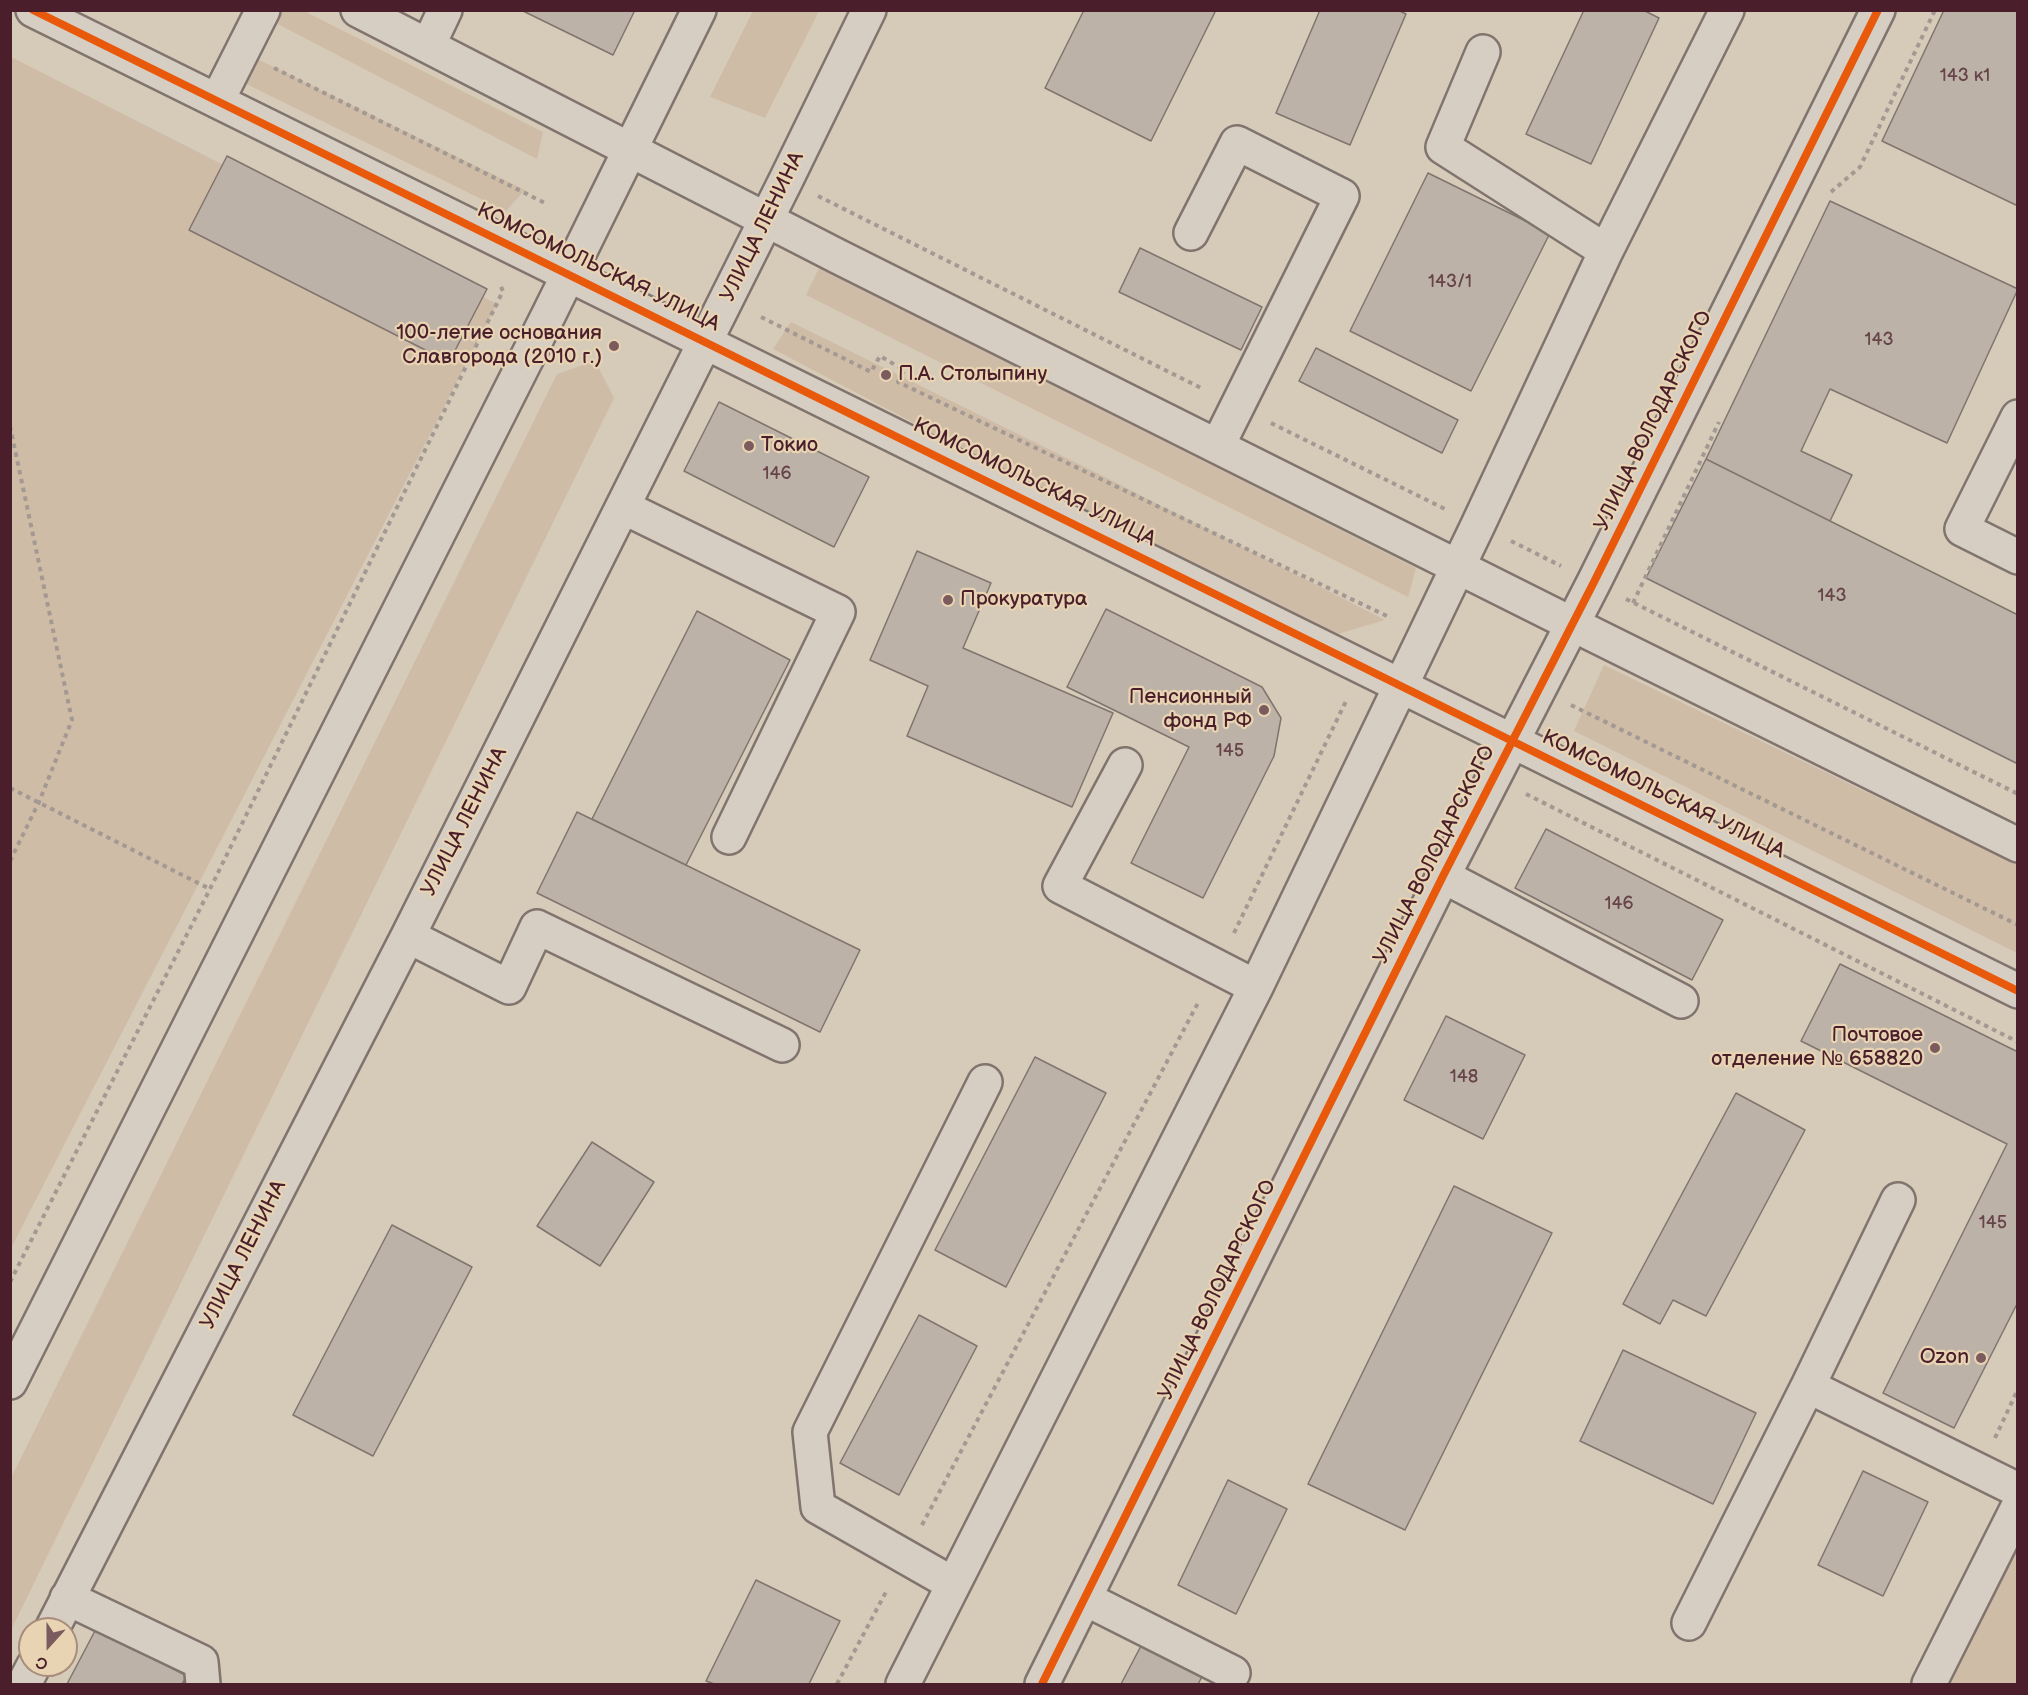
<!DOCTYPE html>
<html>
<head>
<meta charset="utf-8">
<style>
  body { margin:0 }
  #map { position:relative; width:2028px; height:1695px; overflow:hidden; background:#d6cab9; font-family:"Balsamiq Sans",sans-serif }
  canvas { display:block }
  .frame { position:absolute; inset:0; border:12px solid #4a1f2b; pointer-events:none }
  .north { position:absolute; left:18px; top:1617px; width:60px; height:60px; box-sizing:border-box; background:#e8d4b2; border:2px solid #a98c7c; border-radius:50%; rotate:201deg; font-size:16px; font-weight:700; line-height:24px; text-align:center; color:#4a1f2b }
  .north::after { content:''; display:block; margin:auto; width:21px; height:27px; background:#7b5b5d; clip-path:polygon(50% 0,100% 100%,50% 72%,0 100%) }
</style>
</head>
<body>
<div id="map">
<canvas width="2028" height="1695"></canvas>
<div class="frame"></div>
<div class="north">С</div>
</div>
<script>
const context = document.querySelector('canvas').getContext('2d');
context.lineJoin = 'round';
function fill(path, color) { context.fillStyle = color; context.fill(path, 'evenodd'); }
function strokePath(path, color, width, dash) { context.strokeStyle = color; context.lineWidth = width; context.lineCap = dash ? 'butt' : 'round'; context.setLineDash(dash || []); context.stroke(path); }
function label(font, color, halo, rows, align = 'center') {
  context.font = font + ' "Balsamiq Sans",sans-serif'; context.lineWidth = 4.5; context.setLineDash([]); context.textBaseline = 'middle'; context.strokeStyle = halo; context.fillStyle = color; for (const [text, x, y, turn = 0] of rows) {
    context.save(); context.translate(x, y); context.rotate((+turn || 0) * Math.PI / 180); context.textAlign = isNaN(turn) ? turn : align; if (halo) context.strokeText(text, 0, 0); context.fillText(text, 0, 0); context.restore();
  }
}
fill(new Path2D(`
  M 283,11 L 304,11 L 543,132 L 537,159 L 274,22 Z
  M 753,11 L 819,11 L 765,118 L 710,97 Z
  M 11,57 L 497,304 L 11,1248 Z
  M 253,57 L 525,190 L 506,211 L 240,81 Z
  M 819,268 L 1416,568 L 1408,597 L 806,295 Z
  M 791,322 L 1099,474 L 1385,620 L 1324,638 L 773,349 Z
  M 595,361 L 614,398 L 11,1630 L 11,1478 L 557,374 Z
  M 1604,665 L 2017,865 L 2017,953 L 1574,731 Z
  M 2017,1532 L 2017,1684 L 1944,1684 Z`), '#cfbca6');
const building = new Path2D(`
  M 521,10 L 635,10 L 613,55 Z
  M 1084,10 L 1216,10 L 1151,141 L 1045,88 Z
  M 1320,10 L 1398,10 L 1406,14 L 1350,145 L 1276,113 Z
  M 1584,10 L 1643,10 L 1659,18 L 1591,164 L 1526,134 Z
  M 1944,10 L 2018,10 L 2018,206 L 1882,141 Z
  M 227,156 L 487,289 L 449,362 L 189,230 Z
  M 1428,173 L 1550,233 L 1471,391 L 1350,331 Z
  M 1830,201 L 2018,289 L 1947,443 L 1830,389 L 1801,451 L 1852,475 L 1830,521 L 1706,459 Z
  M 1140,248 L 1262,307 L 1241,350 L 1119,292 Z
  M 1316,348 L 1458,420 L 1442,453 L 1299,381 Z
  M 719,402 L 869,477 L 834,547 L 684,471 Z
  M 1706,459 L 2018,615 L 2018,764 L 1646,578 Z
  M 917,551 L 991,583 L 963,648 L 1113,713 L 1072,807 L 907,736 L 928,686 L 870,660 Z
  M 1106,609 L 1262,687 L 1281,718 L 1274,756 L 1203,898 L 1131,863 L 1189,747 L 1067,687 Z
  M 697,611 L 790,660 L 686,865 L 592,819 Z
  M 577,812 L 860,950 L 820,1032 L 537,893 Z
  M 1546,829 L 1723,920 L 1692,980 L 1515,888 Z
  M 1840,964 L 2018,1052 L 2018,1302 L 1954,1428 L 1883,1393 L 2007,1144 L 1801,1041 Z
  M 1446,1016 L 1525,1055 L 1483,1139 L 1404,1100 Z
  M 1035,1057 L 1106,1093 L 1006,1287 L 935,1250 Z
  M 1736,1093 L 1805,1130 L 1706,1316 L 1673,1300 L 1660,1324 L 1623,1304 Z
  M 592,1142 L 654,1182 L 600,1266 L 537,1226 Z
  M 1454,1186 L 1552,1233 L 1405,1530 L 1308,1484 Z
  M 392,1225 L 472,1267 L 373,1456 L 293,1415 Z
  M 919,1315 L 977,1346 L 899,1495 L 840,1463 Z
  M 1623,1350 L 1756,1413 L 1713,1504 L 1580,1441 Z
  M 1863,1471 L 1928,1502 L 1883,1596 L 1818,1565 Z
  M 1228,1480 L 1287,1509 L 1236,1614 L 1178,1585 Z
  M 756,1580 L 840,1621 L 809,1684 L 714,1684 L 706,1681 Z
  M 96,1629 L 187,1676 L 182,1684 L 67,1684 Z
  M 1142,1644 L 1203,1675 L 1198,1684 L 1121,1684 Z`);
fill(building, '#bdb2a7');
strokePath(building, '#81746e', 1.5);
const minor = new Path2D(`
  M 33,10 L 2018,991
  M 358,10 L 839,257 L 1572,624 L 2018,845
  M 428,46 L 445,10
  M 1483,52 L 1443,147 L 1606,251
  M 217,101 L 263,10
  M 1191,233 L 1237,143 L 1342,196 L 1218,445
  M 2018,417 L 1962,529 L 2018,557
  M 623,507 L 838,612 L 729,837
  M 1125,765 L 1060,886 L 1256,987
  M 1443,876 L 1681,1001
  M 408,936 L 509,987 L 537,927 L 782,1045
  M 10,1382 L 549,314 L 699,10
  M 1808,1386 L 2018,1490
  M 953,1584 L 818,1507 L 810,1432 L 985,1082
  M 67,1598 L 201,1662 L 203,1684
  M 1086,1599 L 1233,1673
  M 1689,1623 L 1808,1386 L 1898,1200
  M 52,1629 L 408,936 L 786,180 L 869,10
  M 24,1684 L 34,1665
  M 903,1684 L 1256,987 L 1478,525 L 1606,251 L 1727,10
  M 1042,1684 L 1443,876 L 1594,582 L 1878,10
  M 1929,1684 L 2018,1507`);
strokePath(minor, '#81746e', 38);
strokePath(new Path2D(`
  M 274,68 L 545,203
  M 1831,192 L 1860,167 L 1935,10
  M 818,196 L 1203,389
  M 761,317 L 871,372 L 880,356 L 904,370 L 898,382 L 1391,618
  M 1271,423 L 1445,509
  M 10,426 L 72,720 L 39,802 L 10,861
  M 1511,541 L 1561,566
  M 1626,599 L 2018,794
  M 1633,603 L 1719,422
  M 1571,705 L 2018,925
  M 10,788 L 210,889
  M 1526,794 L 2018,1042
  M 1234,933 L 1347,699
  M 10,1282 L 210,889 L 503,291 L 499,283
  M 1995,1438 L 2018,1389
  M 922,1525 L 1199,1001
  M 837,1684 L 887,1590`), '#a39992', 4, [4.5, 4.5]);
strokePath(minor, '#d6cec2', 33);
strokePath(new Path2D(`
  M 33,10 L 2018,991
  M 1042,1684 L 1443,876 L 1594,582 L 1878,10`), '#e8590c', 8);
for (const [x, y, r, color] of [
  [614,346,6,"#7b5b5d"],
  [886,375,6,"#7b5b5d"],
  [749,446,6,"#7b5b5d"],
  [948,600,6,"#7b5b5d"],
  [1264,710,6,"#7b5b5d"],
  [1935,1048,6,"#7b5b5d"],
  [1981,1358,6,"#7b5b5d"]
]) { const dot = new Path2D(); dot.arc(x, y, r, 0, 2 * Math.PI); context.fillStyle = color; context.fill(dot); strokePath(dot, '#e8d4b2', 2); }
label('18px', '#67444a', null, [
  ["143 к1",1965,76],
  ["143/1",1450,282],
  ["143",1879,340],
  ["146",777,474],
  ["143",1832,596],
  ["145",1230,751],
  ["146",1619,904],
  ["148",1464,1077],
  ["145",1993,1223]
]);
label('21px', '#4a1f2b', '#e8d4b2', [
  ["УЛИЦА ЛЕНИНА",763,227,-64],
  ["КОМСОМОЛЬСКАЯ УЛИЦА",598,268,26],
  ["УЛИЦА ВОЛОДАРСКОГО",1654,421,-64],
  ["КОМСОМОЛЬСКАЯ УЛИЦА",1034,483,26],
  ["КОМСОМОЛЬСКАЯ УЛИЦА",1663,795,26],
  ["УЛИЦА ЛЕНИНА",465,822,-63],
  ["УЛИЦА ВОЛОДАРСКОГО",1435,855,-63],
  ["УЛИЦА ЛЕНИНА",244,1255,-63],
  ["УЛИЦА ВОЛОДАРСКОГО",1218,1290,-64]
]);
label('21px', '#4a1f2b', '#e8d4b2', [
  ["100-летие основания",602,334],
  ["Славгорода (2010 г.)",602,358],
  ["П.А. Столыпину",898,375,"left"],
  ["Токио",761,446,"left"],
  ["Прокуратура",960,600,"left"],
  ["Пенсионный",1252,698],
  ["фонд РФ",1252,722],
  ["Почтовое",1923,1036],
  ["отделение № 658820",1923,1060],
  ["Ozon",1969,1358]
], 'right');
</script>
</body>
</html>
